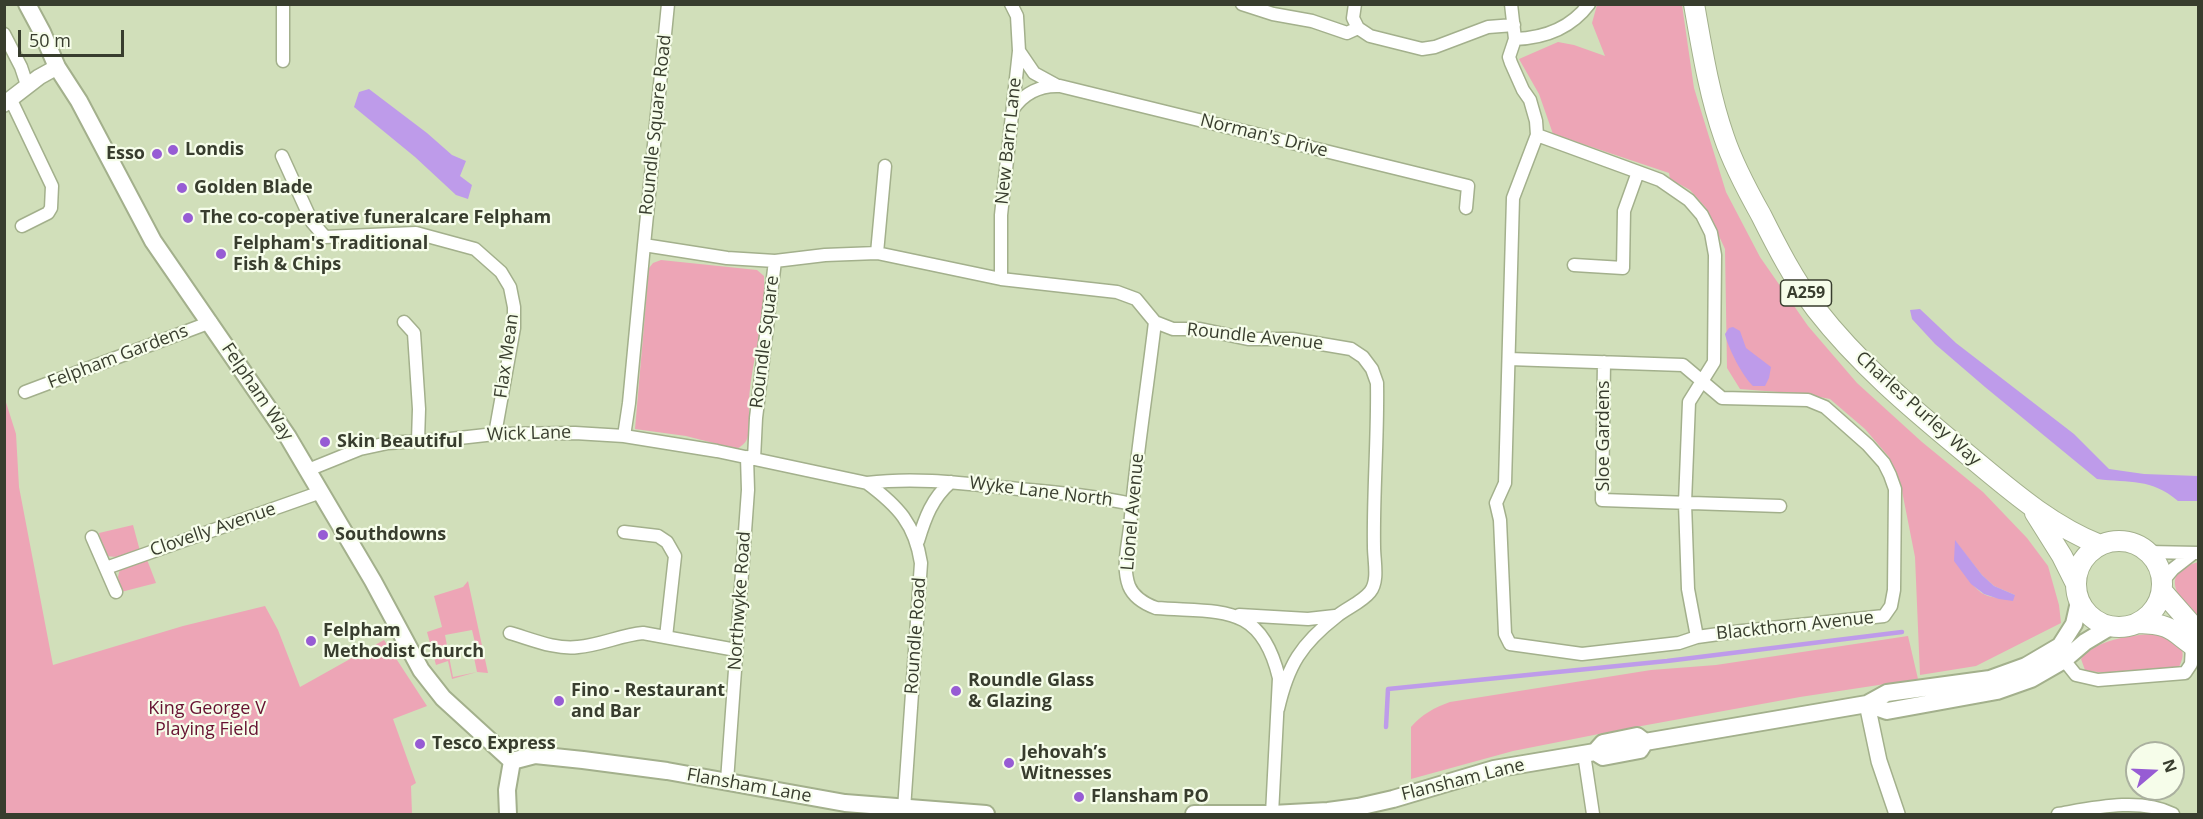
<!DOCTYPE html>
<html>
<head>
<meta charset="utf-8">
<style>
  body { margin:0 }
  #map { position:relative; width:2203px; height:819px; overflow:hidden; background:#d1dfba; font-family:"Open Sans",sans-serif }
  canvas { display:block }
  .frame { position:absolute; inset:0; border:6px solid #383d2e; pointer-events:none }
  .north { position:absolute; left:2125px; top:741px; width:60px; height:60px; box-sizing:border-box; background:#f6fdea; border:2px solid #aab09f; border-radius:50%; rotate:71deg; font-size:16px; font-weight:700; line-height:24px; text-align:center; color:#383d2e }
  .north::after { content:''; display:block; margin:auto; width:21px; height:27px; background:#975cd4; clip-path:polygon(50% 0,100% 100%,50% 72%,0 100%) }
  .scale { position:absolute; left:18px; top:30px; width:106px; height:27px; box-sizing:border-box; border:3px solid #383d2e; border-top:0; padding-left:8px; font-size:18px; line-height:21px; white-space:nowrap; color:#383d2e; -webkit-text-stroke:4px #f6fdea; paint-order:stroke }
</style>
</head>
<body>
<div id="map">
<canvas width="2203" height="819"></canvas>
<div class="frame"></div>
<div class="north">N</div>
<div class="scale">50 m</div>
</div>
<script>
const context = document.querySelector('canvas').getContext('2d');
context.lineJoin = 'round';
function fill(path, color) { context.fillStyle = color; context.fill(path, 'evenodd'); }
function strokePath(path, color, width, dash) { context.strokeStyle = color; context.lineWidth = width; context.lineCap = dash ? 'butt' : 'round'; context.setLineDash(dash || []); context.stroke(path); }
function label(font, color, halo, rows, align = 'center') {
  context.font = font + ' "Open Sans",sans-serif'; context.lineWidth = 4.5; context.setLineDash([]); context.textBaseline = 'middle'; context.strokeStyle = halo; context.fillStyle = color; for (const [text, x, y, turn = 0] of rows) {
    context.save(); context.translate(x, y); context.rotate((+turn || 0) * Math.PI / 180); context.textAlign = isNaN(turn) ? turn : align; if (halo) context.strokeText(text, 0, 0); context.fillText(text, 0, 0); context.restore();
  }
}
fill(new Path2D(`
  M 1597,5 L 1682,5 L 1694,88 L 1726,192 L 1760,257 L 1808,326 L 1857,383 L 1922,442 L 1983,492 L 2027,538 L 2048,566 L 2059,605 L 2061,623 L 1976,666 L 1920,675 L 1915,557 L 1902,491 L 1889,457 L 1865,429 L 1830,399 L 1804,394 L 1740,389 L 1727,368 L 1725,249 L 1706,208 L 1690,190 L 1670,179 L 1669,173 L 1553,134 L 1539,94 L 1519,59 L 1558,42 L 1574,45 L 1605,56 L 1592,23 ZM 1955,541 L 1982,575 L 1994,586 L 2015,595 C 1972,607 1967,574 1955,541 Z
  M 661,260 L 757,270 L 764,276 C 767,318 751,360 749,402 C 748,414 752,427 747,439 C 745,444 741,446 737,449 L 686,436 L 635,429 L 649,268 L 653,263 Z
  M 4,396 L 16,434 L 19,487 L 53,665 L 183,626 L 265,606 L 278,630 L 300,687 L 384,640 L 427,706 L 393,719 L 416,783 L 411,786 L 412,814 L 5,814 Z
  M 133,525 L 140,551 L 117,557 L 105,556 L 99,543 L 101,541 L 99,533 Z
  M 146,557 L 156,583 L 121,592 L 118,577 L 120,569 Z
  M 2198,562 L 2198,621 C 2181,600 2156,574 2198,562 Z
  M 468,581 L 488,673 L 477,672 L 452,679 L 448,661 L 436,665 L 427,632 L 442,627 L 434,596 L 463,587 ZM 472,630 L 476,647 L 472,648 L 477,672 L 453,677 L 445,635 Z
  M 2153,634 C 2172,636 2191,645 2179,667 L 2104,673 L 2085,670 L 2081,659 C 2095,640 2131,635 2153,634 Z
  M 1908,636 L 1918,679 L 1800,697 L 1614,731 L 1513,751 L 1411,779 L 1411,727 C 1422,714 1434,708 1450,702 L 1651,670 L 1716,665 Z`), '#eda5b6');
fill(new Path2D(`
  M 369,89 L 427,133 L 452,155 L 466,161 L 460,176 L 472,185 L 468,199 L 456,195 L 415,157 L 354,107 L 359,92 Z
  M 1920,309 L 1956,343 L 2074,434 L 2109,469 L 2144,474 L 2198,476 L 2198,501 L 2178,501 C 2151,478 2130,483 2097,479 L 1985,387 L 1935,344 L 1912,319 L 1910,310 Z
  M 1733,327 L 1740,331 L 1746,348 L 1771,367 L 1769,378 L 1765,386 L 1753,386 C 1743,377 1728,348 1725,334 L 1729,328 Z
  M 1955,540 L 1982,575 L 1994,586 L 2015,595 L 2013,601 L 1999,599 L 1984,594 L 1971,584 L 1954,561 Z`), '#be9bea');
strokePath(new Path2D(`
  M 1386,727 L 1388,689 L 1667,661 L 1902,632`), '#be9bea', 4.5);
const minor = new Path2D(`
  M 283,4 L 283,61
  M 1242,4 L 1273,14 L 1312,21 L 1347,33 L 1358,28
  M 1355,4 L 1353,18 L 1358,28 L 1370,36 L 1422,49 L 1435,47 L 1488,27 L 1514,25
  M 4,34 L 21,67 L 27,85
  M 1515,39 C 1544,38 1571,28 1589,4
  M 1019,51 L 1034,73 L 1056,85
  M 11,100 L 52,186 L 51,208 L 48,213 L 22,226
  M 1013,109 C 1024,93 1041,85 1060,86 L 1468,186 L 1466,208
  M 1537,135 L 1660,180 L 1689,200 L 1702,215 L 1711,233 L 1715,255 L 1714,362 L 1689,402 L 1685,503 L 1688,589 L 1697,637
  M 282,156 L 312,222 L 325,237 L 416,233 L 475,249 L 501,272 L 510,287 L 514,307 L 514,328 L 495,434
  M 644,245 L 668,4
  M 877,253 L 885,166
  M 775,261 L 825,255 L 877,253 L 1001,279 L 1117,292 L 1136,299 L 1155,322 L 1173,329 L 1200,329 L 1248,339 L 1292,339 L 1351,349 L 1363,357 L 1372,369 L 1377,383 C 1378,438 1373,493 1374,547 C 1374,561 1379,581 1370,592 C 1362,602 1347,608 1337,616 C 1301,644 1288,665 1278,709
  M 1574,265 L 1623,268 L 1624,211 L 1638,172
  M 1001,279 L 1001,215 L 1019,51 L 1017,16 L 1011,4
  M 404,322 L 414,333 L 419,409 L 418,441
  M 1155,322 C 1147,390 1136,458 1130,527 C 1128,546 1122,567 1129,586 C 1134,598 1145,604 1156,608 C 1221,613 1261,602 1279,678 L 1272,814
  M 1509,359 L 1683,365 L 1722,398 L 1808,400 L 1825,407 L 1868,445 L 1884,463 L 1890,475 L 1895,489 L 1894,590 L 1891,606 L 1884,616 L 1733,632 L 1697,637 L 1679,643 L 1582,654 L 1510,644 L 1505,634 L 1500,520 L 1496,503 L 1505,483 L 1513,198 L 1537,135 L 1536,121 L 1530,100 L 1523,90 L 1511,63 L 1509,57 L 1515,39 L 1511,4
  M 1604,362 L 1602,500 L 1780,506
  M 25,392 L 211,322
  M 624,436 L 629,403 L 644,245 L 727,258 L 775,261 L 756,418 L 754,459
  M 308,470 L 360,449 L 388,443 L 450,439 L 495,434 L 575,433 L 624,436 L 717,451 L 867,483 C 915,477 961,483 1009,488 C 1050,492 1091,495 1132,504
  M 867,483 C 898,506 915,524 921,563 L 904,809
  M 624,532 L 658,536 L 667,542 L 675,556 L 666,637
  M 92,537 L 116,592
  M 918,541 C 925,518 932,498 951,482
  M 2148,552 L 2198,553
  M 106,568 L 321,492
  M 2162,582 L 2173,569 L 2191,555
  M 1239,615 L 1308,619 L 1335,616
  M 510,633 C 531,639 556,650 578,647 C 601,645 621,635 643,633 L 736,650
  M 2064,660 L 2076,675 L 2098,680 L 2185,673 L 2191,664 L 2192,646
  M 1584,754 L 1593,814
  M 727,781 L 748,490 L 747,457
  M 2058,814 C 2093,808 2140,797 2173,814`);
const tertiary = new Path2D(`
  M 4,104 L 39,77 L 57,67
  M 1867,704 L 1879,761 L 1897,814`);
const secondary = new Path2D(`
  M 27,4 L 42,32 L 57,67 L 79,101 L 153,241 L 288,437 L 373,581 L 421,670 L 443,698 L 512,761
  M 1867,704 L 1887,711 L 1997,691 L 2031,679 L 2064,660 L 2085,642 L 2110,627
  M 1595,752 L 1603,757 L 1640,750 L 1645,742
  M 512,761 L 535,755 L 583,760 L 667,771 L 845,803 L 986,814
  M 508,814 L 507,790 L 512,761
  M 1194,814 L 1272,814 L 1328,811 L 1358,807 L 1393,799 L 1494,769 L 1595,752 L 1603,743 L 1637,736 L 1645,742 L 1867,704 L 1887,693 L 1990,679 L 2026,666 L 2060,646 L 2074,624 L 2079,602`);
const primary = new Path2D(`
  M 1694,4 C 1702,49 1709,94 1724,137 C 1733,164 1747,190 1761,215 C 1777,247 1794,280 1816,309 C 1858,363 1910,407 1962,450 C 2006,486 2047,524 2100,545
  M 2035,513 L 2062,556 L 2075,582
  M2076 584a43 43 0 1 1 86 0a43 43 0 1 1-86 0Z
  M 2162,591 L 2198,632
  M 2139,623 C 2174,624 2172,632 2198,649`);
strokePath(minor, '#a3b08c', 15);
strokePath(tertiary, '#a3b08c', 18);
strokePath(secondary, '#a3b08c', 20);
strokePath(primary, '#a3b08c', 22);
strokePath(minor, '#fff', 12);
strokePath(tertiary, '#fff', 15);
strokePath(secondary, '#fff', 16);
strokePath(primary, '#fff', 20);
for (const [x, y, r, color] of [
  [173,150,6,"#975cd4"],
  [157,154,6,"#975cd4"],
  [182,188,6,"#975cd4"],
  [188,218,6,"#975cd4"],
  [221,254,6,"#975cd4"],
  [325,442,6,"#975cd4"],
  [323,535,6,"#975cd4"],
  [311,641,6,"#975cd4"],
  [956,691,6,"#975cd4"],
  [559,701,6,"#975cd4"],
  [420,744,6,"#975cd4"],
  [1009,763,6,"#975cd4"],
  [1079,797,6,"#975cd4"]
]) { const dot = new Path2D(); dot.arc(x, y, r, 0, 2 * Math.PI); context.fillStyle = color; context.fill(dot); strokePath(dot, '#f6fdea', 2); }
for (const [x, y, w] of [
  [1806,293,51]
]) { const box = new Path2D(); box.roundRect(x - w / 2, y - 13, w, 26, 4.5); context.fillStyle = '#f6fdea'; context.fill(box); strokePath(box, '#383d2e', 1.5); }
label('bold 16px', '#383d2e', null, [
  ["A259",1806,293]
]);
label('18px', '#383d2e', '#f6fdea', [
  ["Roundle Square Road",656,125,-84],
  ["Norman's Drive",1264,136,14],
  ["New Barn Lane",1009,141,-84],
  ["Roundle Avenue",1255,337,6],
  ["Roundle Square",765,342,-83],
  ["Flax Mean",507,356,-82],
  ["Felpham Gardens",118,357,-21],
  ["Felpham Way",257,392,56],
  ["Charles Purley Way",1918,409,42],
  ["Wick Lane",529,434,-2],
  ["Sloe Gardens",1604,436,-90],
  ["Wyke Lane North",1041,492,7],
  ["Lionel Avenue",1133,512,-85],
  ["Clovelly Avenue",213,530,-19],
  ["Northwyke Road",740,601,-86],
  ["Blackthorn Avenue",1795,626,-6],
  ["Roundle Road",916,636,-86],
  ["Flansham Lane",1463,780,-14],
  ["Flansham Lane",749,786,10]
]);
label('bold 18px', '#383d2e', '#f6fdea', [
  ["Londis",185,150],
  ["Esso",145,154,"right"],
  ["Golden Blade",194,188],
  ["The co-coperative funeralcare Felpham",200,218],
  ["Felpham's Traditional",233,244],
  ["Fish & Chips",233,265],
  ["Skin Beautiful",337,442],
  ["Southdowns",335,535],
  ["Felpham",323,631],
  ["Methodist Church",323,652],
  ["Roundle Glass",968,681],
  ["& Glazing",968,702],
  ["Fino - Restaurant",571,691],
  ["and Bar",571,712],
  ["Tesco Express",432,744],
  ["Jehovah’s",1021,753],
  ["Witnesses",1021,774],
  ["Flansham PO",1091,797]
], 'left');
label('18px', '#661231', '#f6fdea', [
  ["King George V",207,709],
  ["Playing Field",207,730]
]);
</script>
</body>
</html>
